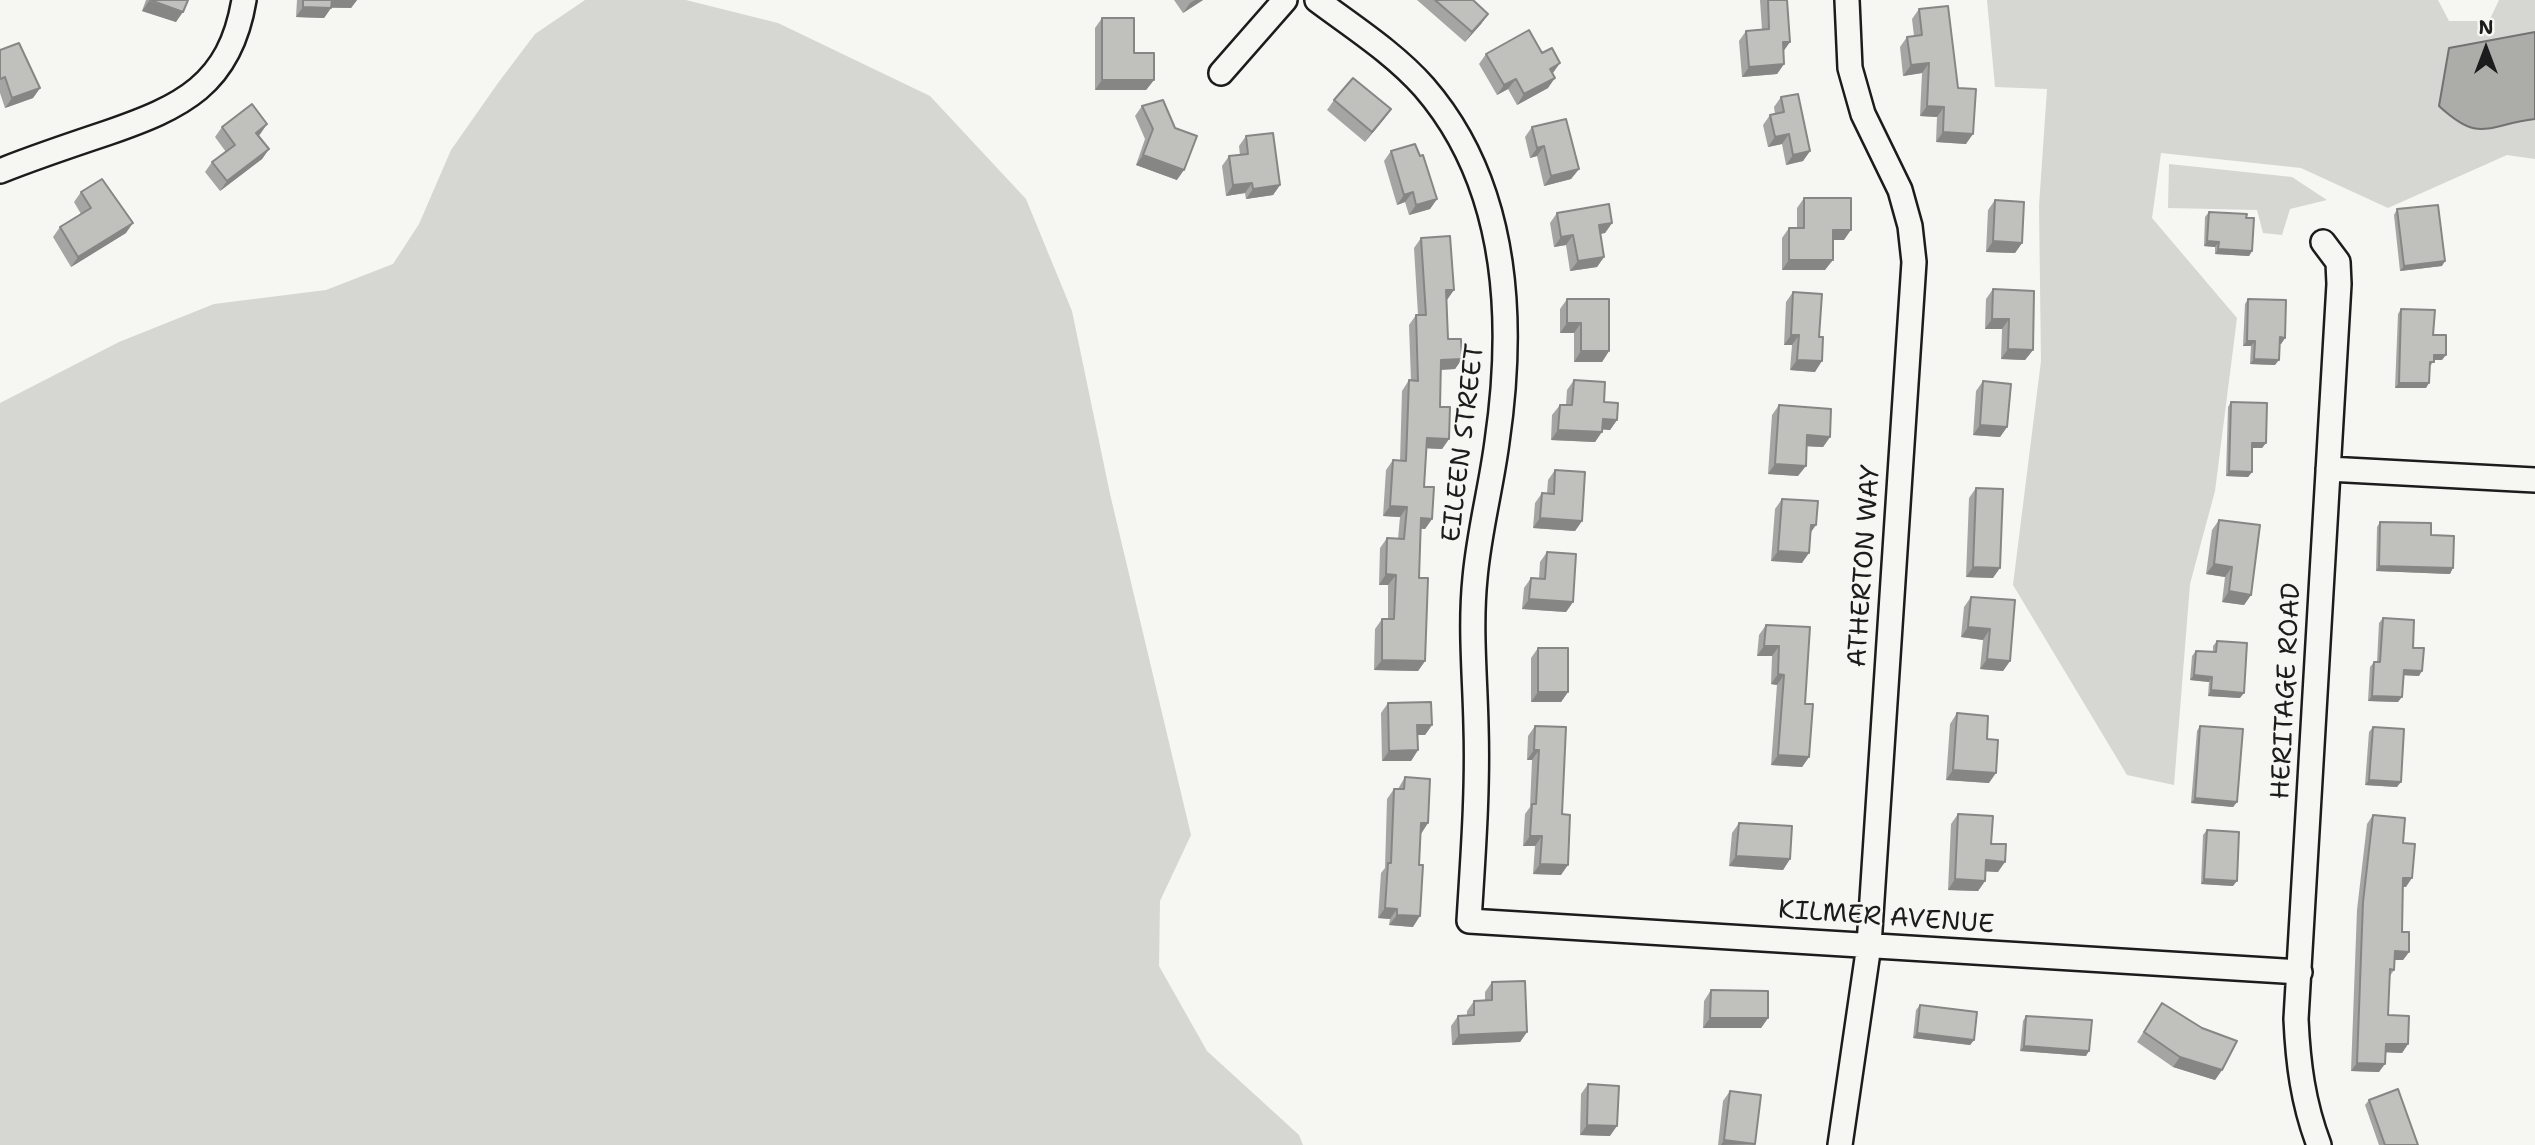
<!DOCTYPE html>
<html>
<head>
<meta charset="utf-8">
<style>
  body { margin:0 }
  #map { position:relative; width:2535px; height:1145px; overflow:hidden; background:#f6f6f2; font-family:"Shantell Sans",sans-serif }
  canvas { display:block }
  .north { position:absolute; left:2451px; top:14px; width:70px; height:70px; -webkit-text-stroke:5px #f6f6f2; paint-order:stroke; rotate:0deg; font-size:19px; font-weight:700; line-height:28px; text-align:center; color:#1c1c1c }
  .north::after { content:''; display:block; margin:auto; width:24px; height:32px; background:#1c1c1c; clip-path:polygon(50% 0,100% 100%,50% 72%,0 100%) }
</style>
</head>
<body>
<div id="map">
<canvas width="2535" height="1145"></canvas>
<div class="north">N</div>
</div>
<script>
const context = document.querySelector('canvas').getContext('2d');
context.lineJoin = 'round';
function fill(path, color) { context.fillStyle = color; context.fill(path, 'evenodd'); }
function strokePath(path, color, width, dash) { context.strokeStyle = color; context.lineWidth = width; context.lineCap = dash ? 'butt' : 'round'; context.setLineDash(dash || []); context.stroke(path); }
function label(font, color, halo, rows, align = 'center') {
  context.font = font + ' "Shantell Sans",sans-serif'; context.lineWidth = 5; context.setLineDash([]); context.textBaseline = 'middle'; context.strokeStyle = halo; context.fillStyle = color; for (const [text, x, y, turn = 0] of rows) {
    context.save(); context.translate(x, y); context.rotate((+turn || 0) * Math.PI / 180); context.textAlign = isNaN(turn) ? turn : align; if (halo) context.strokeText(text, 0, 0); context.fillText(text, 0, 0); context.restore();
  }
}
fill(new Path2D(`
  M 585,0 L 686,0 L 778,23 L 930,96 L 1026,199 L 1072,311 L 1110,494 L 1191,835 L 1160,901 L 1159,966 L 1207,1051 L 1299,1135 L 1303,1145 L 0,1145 L 0,403 L 119,342 L 214,304 L 326,290 L 393,264 L 419,224 L 451,150 L 498,83 L 535,34 Z
  M 1987,0 L 2438,0 L 2449,21 L 2489,21 L 2499,0 L 2535,0 L 2535,159 L 2507,155 L 2388,208 L 2301,168 L 2161,153 L 2152,218 L 2237,318 L 2215,491 L 2190,584 L 2174,785 L 2127,775 L 2013,585 L 2041,361 L 2039,206 L 2047,89 L 1995,87 Z
  M 2169,164 L 2292,177 L 2327,200 L 2290,209 L 2282,235 L 2263,233 L 2257,210 L 2168,208 Z`), '#d6d6d2');
const water = new Path2D(`
  M 2535,32 L 2535,119 C 2486,125 2480,144 2439,106 L 2449,48 Z`);
fill(water, '#acaca9');
strokePath(water, '#727271', 2);
const minor = new Path2D(`
  M 1317,0 C 1353,27 1394,53 1424,87 C 1509,185 1515,319 1497,442 C 1491,488 1479,532 1475,578 C 1470,627 1475,677 1476,726 C 1478,791 1473,856 1469,921 L 2300,972
  M 1221,73 L 1285,0
  M 0,171 C 35,157 71,145 107,133 C 182,107 230,85 244,0
  M 2328,469 L 2535,480
  M 1840,1145 L 1869,945 L 1914,262 L 1910,226 L 1900,190 L 1863,114 L 1850,68 L 1847,0
  M 2319,1145 C 2303,1103 2298,1063 2296,1019 L 2339,284 L 2338,262 L 2323,242`);
strokePath(minor, '#1c1c1c', 28);
strokePath(minor, '#f6f6f2', 23);
fill(new Path2D(`
  M 146,0 L 188,0 L 176,22 L 142,11 Z
  M 297,0 L 357,0 L 351,8 L 331,8 L 324,18 L 296,17 Z
  M 1174,0 L 1203,0 L 1183,13 Z
  M 1417,0 L 1473,0 L 1488,14 L 1481,24 L 1465,42 Z
  M 1760,0 L 1788,0 L 1783,52 L 1784,64 L 1777,74 L 1742,77 L 1739,41 L 1746,31 L 1762,30 Z
  M 1919,9 L 1958,88 L 1966,144 L 1936,142 L 1937,117 L 1920,116 L 1922,73 L 1903,76 L 1900,47 L 1907,37 L 1914,36 L 1912,19 Z
  M 1102,18 L 1154,80 L 1146,90 L 1095,90 L 1095,28 Z
  M 0,50 L 40,88 L 33,98 L 5,108 L 0,93 Z
  M 1486,54 L 1553,74 L 1548,88 L 1517,105 L 1508,89 L 1497,95 L 1479,64 Z
  M 1781,97 L 1810,151 L 1803,161 L 1786,165 L 1782,144 L 1768,147 L 1763,125 L 1770,115 L 1775,114 L 1774,107 Z
  M 1334,100 L 1391,109 L 1365,142 L 1327,110 Z
  M 1142,106 L 1177,180 L 1136,165 L 1145,139 L 1135,116 Z
  M 267,124 L 259,136 L 269,149 L 262,159 L 220,191 L 205,172 L 212,162 L 226,152 L 215,137 L 222,127 Z
  M 1532,127 L 1579,169 L 1571,179 L 1544,186 L 1537,156 L 1530,158 L 1525,137 Z
  M 1246,136 L 1280,185 L 1273,195 L 1246,199 L 1245,193 L 1226,196 L 1222,166 L 1229,156 L 1240,155 L 1239,146 Z
  M 1391,151 L 1437,199 L 1430,209 L 1409,215 L 1405,202 L 1397,205 L 1384,161 Z
  M 81,192 L 126,233 L 71,267 L 53,237 L 60,227 L 81,214 L 74,202 Z
  M 1804,198 L 1844,240 L 1833,240 L 1825,270 L 1782,270 L 1782,238 L 1789,228 L 1797,228 L 1797,208 Z
  M 1995,200 L 2022,243 L 2015,253 L 1986,252 L 1988,210 Z
  M 2397,209 L 2442,266 L 2400,271 L 2394,215 Z
  M 2209,212 L 2246,218 L 2252,251 L 2249,256 L 2215,254 L 2215,247 L 2204,246 L 2205,217 Z
  M 1557,213 L 1612,223 L 1605,233 L 1600,234 L 1604,257 L 1597,267 L 1570,271 L 1566,245 L 1554,247 L 1550,223 Z
  M 1421,238 L 1447,299 L 1448,339 L 1462,359 L 1455,369 L 1441,370 L 1440,407 L 1449,439 L 1442,449 L 1426,448 L 1424,487 L 1432,519 L 1425,529 L 1420,529 L 1419,578 L 1425,661 L 1418,671 L 1374,670 L 1375,629 L 1382,619 L 1388,619 L 1388,585 L 1379,585 L 1380,548 L 1387,538 L 1398,539 L 1400,517 L 1383,516 L 1386,470 L 1393,460 L 1400,461 L 1402,391 L 1409,380 L 1411,381 L 1409,325 L 1416,315 L 1418,315 L 1414,248 Z
  M 1993,289 L 2033,350 L 2025,360 L 2001,359 L 2002,329 L 1985,329 L 1986,299 Z
  M 1793,292 L 1819,337 L 1815,372 L 1790,370 L 1792,345 L 1784,345 L 1786,302 Z
  M 1567,299 L 1609,351 L 1602,362 L 1574,362 L 1574,333 L 1560,333 L 1560,309 Z
  M 2248,299 L 2285,338 L 2281,344 L 2279,343 L 2275,365 L 2250,364 L 2251,346 L 2243,346 L 2245,304 Z
  M 2401,309 L 2433,335 L 2442,360 L 2434,360 L 2430,367 L 2426,388 L 2395,388 L 2398,314 Z
  M 1574,380 L 1604,402 L 1617,420 L 1610,430 L 1603,429 L 1595,442 L 1551,440 L 1552,415 L 1560,405 L 1566,405 L 1567,390 Z
  M 1983,381 L 2007,427 L 2000,437 L 1973,435 L 1976,391 Z
  M 2231,402 L 2266,443 L 2262,448 L 2252,448 L 2252,472 L 2248,477 L 2226,476 L 2228,407 Z
  M 1779,405 L 1830,437 L 1823,447 L 1807,446 L 1798,476 L 1768,474 L 1772,415 Z
  M 1555,470 L 1582,521 L 1575,531 L 1533,528 L 1535,503 L 1542,493 L 1547,493 L 1548,480 Z
  M 1976,488 L 1993,578 L 1966,577 L 1969,498 Z
  M 1782,499 L 1810,534 L 1802,563 L 1771,561 L 1775,509 Z
  M 2219,520 L 2251,595 L 2244,605 L 2222,602 L 2225,577 L 2206,574 L 2212,530 Z
  M 2380,522 L 2431,535 L 2450,574 L 2376,571 L 2377,527 Z
  M 1547,552 L 1573,602 L 1566,612 L 1522,609 L 1524,588 L 1531,578 L 1539,578 L 1540,562 Z
  M 1971,597 L 2010,661 L 2003,671 L 1980,669 L 1983,640 L 1961,637 L 1964,607 Z
  M 2383,618 L 2413,648 L 2419,676 L 2403,675 L 2398,702 L 2368,701 L 2370,667 L 2374,662 L 2377,662 L 2379,623 Z
  M 1766,625 L 1810,627 L 1805,704 L 1809,757 L 1802,767 L 1771,765 L 1777,685 L 1771,684 L 1772,656 L 1757,656 L 1759,635 Z
  M 2217,641 L 2240,698 L 2208,696 L 2209,682 L 2190,680 L 2192,656 L 2196,651 L 2213,652 L 2213,646 Z
  M 1538,648 L 1568,692 L 1561,702 L 1531,702 L 1531,658 Z
  M 1388,703 L 1432,725 L 1425,735 L 1417,735 L 1418,750 L 1411,761 L 1382,761 L 1381,713 Z
  M 1957,713 L 1987,739 L 1989,783 L 1946,780 L 1950,724 Z
  M 1535,726 L 1562,814 L 1561,875 L 1533,874 L 1535,846 L 1523,846 L 1525,814 L 1530,807 L 1532,760 L 1527,760 L 1528,736 Z
  M 2200,726 L 2237,802 L 2233,807 L 2191,803 L 2197,731 Z
  M 2373,727 L 2397,787 L 2365,785 L 2369,732 Z
  M 1405,777 L 1428,823 L 1420,834 L 1413,927 L 1389,925 L 1390,919 L 1378,918 L 1381,873 L 1385,868 L 1387,799 L 1394,789 L 1398,789 Z
  M 1958,814 L 1991,844 L 1998,872 L 1985,871 L 1985,881 L 1978,891 L 1948,890 L 1951,824 Z
  M 2373,815 L 2403,843 L 2406,887 L 2403,887 L 2402,932 L 2409,952 L 2403,960 L 2395,960 L 2394,970 L 2390,976 L 2388,1015 L 2408,1044 L 2402,1053 L 2385,1052 L 2379,1072 L 2351,1071 L 2357,910 L 2367,824 Z
  M 1739,823 L 1790,859 L 1783,870 L 1729,866 L 1732,833 Z
  M 2207,830 L 2233,886 L 2201,884 L 2203,835 Z
  M 1492,982 L 1527,1032 L 1520,1042 L 1452,1045 L 1451,1026 L 1458,1016 L 1467,1016 L 1467,1011 L 1474,1001 L 1485,1001 L 1485,992 Z
  M 1711,990 L 1768,1018 L 1761,1028 L 1703,1028 L 1704,1001 Z
  M 2162,1003 L 2222,1070 L 2215,1080 L 2173,1067 L 2137,1042 Z
  M 1920,1005 L 1974,1040 L 1970,1045 L 1913,1038 L 1916,1010 Z
  M 2026,1016 L 2086,1056 L 2020,1051 L 2023,1021 Z
  M 1588,1084 L 1610,1136 L 1580,1135 L 1581,1094 Z
  M 1730,1091 L 1755,1144 L 1755,1145 L 1718,1145 L 1723,1101 Z
  M 2369,1100 L 2418,1145 L 2379,1145 L 2365,1105 Z`), '#a5a5a3');
fill(new Path2D(`
  M 330,0 L 357,0 L 351,8 L 325,7 Z
  M 1195,0 L 1203,0 L 1183,13 L 1190,3 Z
  M 149,1 L 183,12 L 176,22 L 142,11 Z
  M 303,7 L 331,8 L 324,18 L 296,17 Z
  M 1488,14 L 1481,24 L 1465,42 L 1472,32 Z
  M 1783,42 L 1790,42 L 1783,52 Z
  M 1560,63 L 1553,73 L 1550,69 Z
  M 1929,63 L 1922,73 L 1903,76 L 1911,65 Z
  M 1784,64 L 1777,74 L 1742,77 L 1749,67 Z
  M 1555,78 L 1548,88 L 1517,105 L 1524,94 Z
  M 1516,79 L 1508,89 L 1497,95 L 1504,85 Z
  M 1102,80 L 1154,80 L 1146,90 L 1095,90 Z
  M 40,88 L 33,98 L 5,108 L 12,98 Z
  M 1927,106 L 1944,107 L 1937,117 L 1920,116 Z
  M 1391,109 L 1384,119 L 1365,142 L 1372,132 Z
  M 267,124 L 260,134 L 249,143 L 256,133 Z
  M 1943,132 L 1973,134 L 1966,144 L 1936,142 Z
  M 1789,134 L 1782,144 L 1768,147 L 1775,137 Z
  M 1544,146 L 1537,156 L 1530,158 L 1537,148 Z
  M 269,149 L 262,159 L 220,191 L 227,181 Z
  M 1810,151 L 1803,161 L 1786,165 L 1793,155 Z
  M 1143,155 L 1184,170 L 1177,180 L 1136,165 Z
  M 1579,169 L 1571,179 L 1544,186 L 1551,176 Z
  M 1252,183 L 1245,193 L 1226,196 L 1233,185 Z
  M 1280,185 L 1273,195 L 1246,199 L 1253,189 Z
  M 1413,192 L 1405,202 L 1397,205 L 1404,195 Z
  M 1437,199 L 1430,209 L 1409,215 L 1416,205 Z
  M 133,223 L 126,233 L 71,267 L 78,257 Z
  M 1612,223 L 1605,233 L 1592,235 L 1599,225 Z
  M 1833,230 L 1851,230 L 1844,240 L 1825,240 Z
  M 1573,235 L 1566,245 L 1554,247 L 1561,237 Z
  M 1993,241 L 2022,243 L 2015,253 L 1986,252 Z
  M 2207,241 L 2219,242 L 2215,247 L 2204,246 Z
  M 2218,249 L 2252,251 L 2249,256 L 2215,254 Z
  M 1604,257 L 1597,267 L 1570,271 L 1578,261 Z
  M 1789,260 L 1833,260 L 1825,270 L 1782,270 Z
  M 2445,261 L 2442,266 L 2400,271 L 2404,266 Z
  M 1446,290 L 1454,290 L 1447,300 Z
  M 1992,319 L 2009,319 L 2002,329 L 1985,329 Z
  M 1567,323 L 1581,323 L 1574,333 L 1560,333 Z
  M 1791,335 L 1799,335 L 1792,345 L 1784,345 Z
  M 2280,337 L 2285,338 L 2281,344 L 2276,342 Z
  M 2247,341 L 2255,341 L 2251,346 L 2243,346 Z
  M 2008,349 L 2033,350 L 2025,360 L 2001,359 Z
  M 1581,351 L 1609,351 L 1602,362 L 1574,362 Z
  M 2434,355 L 2446,355 L 2442,360 L 2430,360 Z
  M 1462,359 L 1455,369 L 1434,370 L 1441,360 Z
  M 2254,359 L 2279,360 L 2275,365 L 2250,364 Z
  M 1797,360 L 1822,361 L 1815,372 L 1790,370 Z
  M 2399,383 L 2429,383 L 2426,388 L 2395,388 Z
  M 1603,419 L 1617,420 L 1610,430 L 1596,429 Z
  M 1980,425 L 2007,427 L 2000,437 L 1973,435 Z
  M 1558,430 L 1602,432 L 1595,442 L 1551,440 Z
  M 1807,435 L 1830,437 L 1823,447 L 1800,446 Z
  M 1427,438 L 1449,439 L 1442,449 L 1420,448 Z
  M 2252,443 L 2266,443 L 2262,448 L 2249,448 Z
  M 1775,464 L 1806,466 L 1798,476 L 1768,474 Z
  M 2229,471 L 2252,472 L 2248,477 L 2226,476 Z
  M 1390,506 L 1407,507 L 1400,517 L 1383,516 Z
  M 1421,518 L 1432,519 L 1425,529 L 1414,528 Z
  M 1540,518 L 1582,521 L 1575,531 L 1533,528 Z
  M 1811,525 L 1816,525 L 1809,535 Z
  M 1778,551 L 1809,553 L 1802,563 L 1771,561 Z
  M 2214,564 L 2232,567 L 2225,577 L 2206,574 Z
  M 2379,566 L 2453,568 L 2450,574 L 2376,571 Z
  M 1973,567 L 2000,568 L 1993,578 L 1966,577 Z
  M 1386,574 L 1396,575 L 1388,585 L 1379,585 Z
  M 2229,591 L 2251,595 L 2244,605 L 2222,602 Z
  M 1529,599 L 1573,602 L 1566,612 L 1522,609 Z
  M 1968,627 L 1990,629 L 1983,640 L 1961,637 Z
  M 1764,646 L 1779,646 L 1772,656 L 1757,656 Z
  M 1987,659 L 2010,661 L 2003,671 L 1980,669 Z
  M 1382,660 L 1425,661 L 1418,671 L 1374,670 Z
  M 2404,670 L 2422,671 L 2419,676 L 2400,675 Z
  M 1778,674 L 1784,675 L 1777,685 L 1771,684 Z
  M 2194,675 L 2212,677 L 2209,682 L 2190,680 Z
  M 2211,690 L 2244,693 L 2240,698 L 2208,696 Z
  M 1538,692 L 1568,692 L 1561,702 L 1531,702 Z
  M 2372,696 L 2402,697 L 2398,702 L 2368,701 Z
  M 1417,725 L 1432,725 L 1425,735 L 1410,735 Z
  M 1418,750 L 1411,761 L 1382,761 L 1389,751 Z
  M 1534,750 L 1539,750 L 1532,760 L 1527,760 Z
  M 1778,755 L 1809,757 L 1802,767 L 1771,765 Z
  M 1953,770 L 1996,773 L 1989,783 L 1946,780 Z
  M 2369,780 L 2401,782 L 2397,787 L 2365,785 Z
  M 2195,798 L 2237,802 L 2233,807 L 2191,803 Z
  M 1421,823 L 1428,823 L 1421,834 L 1414,833 Z
  M 1530,836 L 1542,836 L 1535,846 L 1523,846 Z
  M 1736,856 L 1790,859 L 1783,870 L 1729,866 Z
  M 1986,860 L 2005,862 L 1998,872 L 1979,871 Z
  M 1540,864 L 1568,865 L 1561,875 L 1533,874 Z
  M 2403,878 L 2412,878 L 2406,887 L 2397,886 Z
  M 1955,879 L 1985,881 L 1978,891 L 1948,890 Z
  M 2204,879 L 2237,881 L 2233,886 L 2201,884 Z
  M 1385,908 L 1397,909 L 1390,919 L 1378,918 Z
  M 1397,915 L 1420,916 L 1413,927 L 1389,925 Z
  M 2395,951 L 2409,952 L 2403,960 L 2389,960 Z
  M 1710,1018 L 1768,1018 L 1761,1028 L 1703,1028 Z
  M 1527,1032 L 1520,1042 L 1452,1045 L 1459,1035 Z
  M 1917,1033 L 1974,1040 L 1970,1045 L 1913,1038 Z
  M 2386,1044 L 2408,1044 L 2402,1053 L 2380,1052 Z
  M 2024,1046 L 2089,1051 L 2086,1056 L 2020,1051 Z
  M 2180,1057 L 2222,1070 L 2215,1080 L 2173,1067 Z
  M 2357,1063 L 2385,1064 L 2379,1072 L 2351,1071 Z
  M 1587,1125 L 1617,1126 L 1610,1136 L 1580,1135 Z
  M 1724,1140 L 1755,1144 L 1721,1145 Z`), '#868684');
const building = new Path2D(`
  M 150,0 L 188,0 L 183,12 Z
  M 303,0 L 332,0 L 331,8 L 303,7 Z
  M 1435,0 L 1473,0 L 1488,14 L 1472,32 Z
  M 1768,0 L 1787,0 L 1790,42 L 1783,42 L 1784,64 L 1749,67 L 1746,31 L 1769,29 Z
  M 1948,6 L 1958,88 L 1976,89 L 1973,134 L 1943,132 L 1944,107 L 1927,106 L 1929,63 L 1911,65 L 1907,37 L 1922,35 L 1919,9 Z
  M 1102,18 L 1134,18 L 1134,53 L 1154,53 L 1154,80 L 1102,80 Z
  M 1529,30 L 1542,53 L 1552,48 L 1560,63 L 1550,69 L 1555,78 L 1524,94 L 1516,79 L 1504,85 L 1486,54 Z
  M 19,43 L 40,88 L 12,98 L 5,77 L 0,79 L 0,50 Z
  M 1353,78 L 1391,109 L 1372,132 L 1334,100 Z
  M 1798,94 L 1810,151 L 1793,155 L 1789,134 L 1775,137 L 1770,115 L 1784,112 L 1781,97 Z
  M 1163,100 L 1175,128 L 1197,136 L 1184,170 L 1143,155 L 1153,129 L 1142,106 Z
  M 252,104 L 267,124 L 256,133 L 269,149 L 227,181 L 212,162 L 235,145 L 222,127 Z
  M 1566,119 L 1579,169 L 1551,176 L 1544,146 L 1537,148 L 1532,127 Z
  M 1273,133 L 1280,185 L 1253,189 L 1252,183 L 1233,185 L 1229,156 L 1248,154 L 1246,136 Z
  M 1415,144 L 1420,156 L 1423,155 L 1437,199 L 1416,205 L 1413,192 L 1404,195 L 1391,151 Z
  M 102,179 L 133,223 L 78,257 L 60,227 L 91,208 L 81,192 Z
  M 1804,198 L 1851,198 L 1851,230 L 1833,230 L 1833,260 L 1789,260 L 1789,228 L 1804,228 Z
  M 1995,200 L 2024,202 L 2022,243 L 1993,241 Z
  M 1609,204 L 1612,223 L 1599,225 L 1604,257 L 1578,261 L 1573,235 L 1561,237 L 1557,213 Z
  M 2438,205 L 2445,261 L 2404,266 L 2397,209 Z
  M 2209,212 L 2247,214 L 2246,218 L 2254,218 L 2252,251 L 2218,249 L 2219,242 L 2207,241 Z
  M 1450,236 L 1454,290 L 1446,290 L 1448,339 L 1461,339 L 1462,359 L 1441,360 L 1440,407 L 1450,407 L 1449,439 L 1427,438 L 1424,487 L 1434,487 L 1432,519 L 1421,518 L 1419,578 L 1428,578 L 1425,661 L 1382,660 L 1382,619 L 1394,619 L 1396,575 L 1386,574 L 1387,538 L 1404,539 L 1407,507 L 1390,506 L 1393,460 L 1406,461 L 1409,380 L 1418,381 L 1416,315 L 1426,315 L 1421,238 Z
  M 1993,289 L 2034,291 L 2033,350 L 2008,349 L 2009,319 L 1992,319 Z
  M 1793,292 L 1822,294 L 1819,337 L 1823,337 L 1822,361 L 1797,360 L 1799,335 L 1791,335 Z
  M 1567,299 L 1609,299 L 1609,351 L 1581,351 L 1581,323 L 1567,323 Z
  M 2248,299 L 2286,300 L 2285,338 L 2280,337 L 2279,360 L 2254,359 L 2255,341 L 2247,341 Z
  M 2401,309 L 2435,310 L 2433,335 L 2446,335 L 2446,355 L 2434,355 L 2434,362 L 2430,362 L 2429,383 L 2399,383 Z
  M 1574,380 L 1605,382 L 1604,402 L 1618,403 L 1617,420 L 1603,419 L 1602,432 L 1558,430 L 1560,405 L 1572,405 Z
  M 1983,381 L 2011,384 L 2007,427 L 1980,425 Z
  M 2231,402 L 2267,403 L 2266,443 L 2252,443 L 2252,472 L 2229,471 Z
  M 1779,405 L 1831,409 L 1830,437 L 1807,435 L 1806,466 L 1775,464 Z
  M 1555,470 L 1585,472 L 1582,521 L 1540,518 L 1542,493 L 1554,494 Z
  M 1976,488 L 2003,489 L 2000,568 L 1973,567 Z
  M 1782,499 L 1818,501 L 1816,525 L 1811,525 L 1809,553 L 1778,551 Z
  M 2219,520 L 2260,525 L 2251,595 L 2229,591 L 2232,567 L 2214,564 Z
  M 2380,522 L 2431,523 L 2431,535 L 2454,536 L 2453,568 L 2379,566 Z
  M 1547,552 L 1576,554 L 1573,602 L 1529,599 L 1531,578 L 1545,579 Z
  M 1971,597 L 2015,600 L 2010,661 L 1987,659 L 1990,629 L 1968,627 Z
  M 2383,618 L 2414,620 L 2413,648 L 2424,648 L 2422,671 L 2404,670 L 2402,697 L 2372,696 L 2374,662 L 2380,662 Z
  M 1766,625 L 1810,627 L 1805,704 L 1813,704 L 1809,757 L 1778,755 L 1784,675 L 1778,674 L 1779,646 L 1764,646 Z
  M 2217,641 L 2247,643 L 2244,693 L 2211,690 L 2212,677 L 2194,675 L 2196,651 L 2216,652 Z
  M 1538,648 L 1568,648 L 1568,692 L 1538,692 Z
  M 1431,702 L 1432,725 L 1417,725 L 1418,750 L 1389,751 L 1388,703 Z
  M 1957,713 L 1988,716 L 1987,739 L 1998,740 L 1996,773 L 1953,770 Z
  M 1535,726 L 1566,727 L 1562,814 L 1570,815 L 1568,865 L 1540,864 L 1542,836 L 1530,836 L 1532,804 L 1536,804 L 1539,750 L 1534,750 Z
  M 2200,726 L 2243,729 L 2237,802 L 2195,798 Z
  M 2373,727 L 2404,729 L 2401,782 L 2369,780 Z
  M 1405,777 L 1430,779 L 1428,823 L 1421,823 L 1419,865 L 1423,865 L 1420,916 L 1397,915 L 1397,909 L 1385,908 L 1388,863 L 1391,863 L 1394,789 L 1404,789 Z
  M 1958,814 L 1993,816 L 1991,844 L 2006,844 L 2005,862 L 1986,860 L 1985,881 L 1955,879 Z
  M 2373,815 L 2405,818 L 2403,843 L 2415,844 L 2412,878 L 2403,878 L 2402,932 L 2409,932 L 2409,952 L 2395,951 L 2394,970 L 2390,969 L 2388,1015 L 2409,1016 L 2408,1044 L 2386,1044 L 2385,1064 L 2357,1063 L 2363,902 Z
  M 1739,823 L 1792,826 L 1790,859 L 1736,856 Z
  M 2207,830 L 2239,832 L 2237,881 L 2204,879 Z
  M 1525,981 L 1527,1032 L 1459,1035 L 1458,1016 L 1474,1015 L 1474,1001 L 1492,1000 L 1492,982 Z
  M 1711,990 L 1768,991 L 1768,1018 L 1710,1018 Z
  M 2162,1003 L 2202,1028 L 2237,1041 L 2222,1070 L 2180,1057 L 2144,1032 Z
  M 1920,1005 L 1977,1012 L 1974,1040 L 1917,1033 Z
  M 2026,1016 L 2092,1020 L 2089,1051 L 2024,1046 Z
  M 1588,1084 L 1619,1086 L 1617,1126 L 1587,1125 Z
  M 2398,1089 L 2418,1145 L 2385,1145 L 2369,1100 Z
  M 1730,1091 L 1761,1095 L 1755,1144 L 1724,1140 Z`);
fill(building, '#c0c0bd');
strokePath(building, '#868684', 2);
label('26px', '#1c1c1c', '#f6f6f2', [
  ["EILEEN STREET",1464,443,-83],
  ["ATHERTON WAY",1865,566,-86],
  ["HERITAGE ROAD",2287,691,-87],
  ["KILMER AVENUE",1886,918,4]
]);
</script>
</body>
</html>
